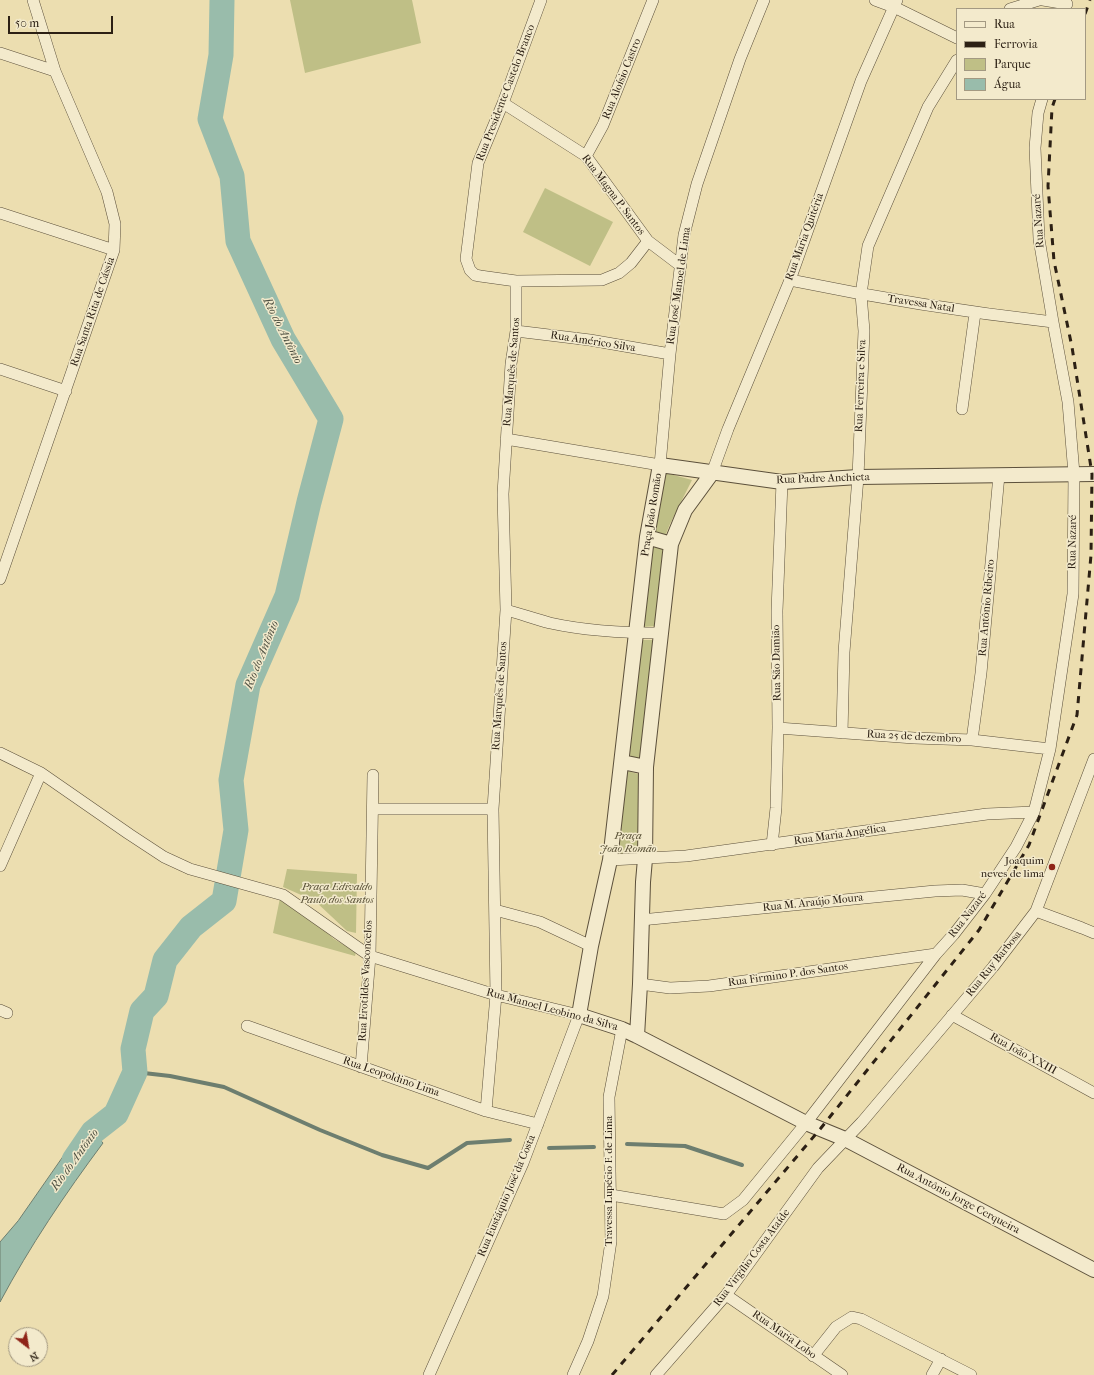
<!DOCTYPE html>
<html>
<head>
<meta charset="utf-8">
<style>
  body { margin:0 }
  #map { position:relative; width:1094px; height:1375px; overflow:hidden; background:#ecdeb0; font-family:"IM FELL French Canon",serif }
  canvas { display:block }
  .legend { position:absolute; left:956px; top:8px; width:130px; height:92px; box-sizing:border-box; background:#f3eacc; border:1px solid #a39982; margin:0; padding:5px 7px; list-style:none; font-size:12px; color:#2c2014 }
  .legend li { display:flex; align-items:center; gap:8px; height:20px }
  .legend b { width:20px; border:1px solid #a39982 }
  .north { position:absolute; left:8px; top:1327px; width:40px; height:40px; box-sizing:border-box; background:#f3eacc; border:1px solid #a39982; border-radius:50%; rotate:149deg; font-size:11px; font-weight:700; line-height:16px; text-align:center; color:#2c2014 }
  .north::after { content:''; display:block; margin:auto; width:14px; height:18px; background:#8f2418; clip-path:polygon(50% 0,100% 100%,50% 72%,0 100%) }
  .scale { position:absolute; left:8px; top:16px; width:105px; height:18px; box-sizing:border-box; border:2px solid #2c2014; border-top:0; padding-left:5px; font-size:12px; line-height:14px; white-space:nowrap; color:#2c2014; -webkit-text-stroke:3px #f3eacc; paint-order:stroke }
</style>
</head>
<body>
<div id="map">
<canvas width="1094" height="1375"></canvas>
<ul class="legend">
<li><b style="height:5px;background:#f3eacc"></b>Rua</li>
<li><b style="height:5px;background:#2c2014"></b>Ferrovia</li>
<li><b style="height:11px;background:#bfbf86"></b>Parque</li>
<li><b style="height:11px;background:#99bcab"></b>Água</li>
</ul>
<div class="north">N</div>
<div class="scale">50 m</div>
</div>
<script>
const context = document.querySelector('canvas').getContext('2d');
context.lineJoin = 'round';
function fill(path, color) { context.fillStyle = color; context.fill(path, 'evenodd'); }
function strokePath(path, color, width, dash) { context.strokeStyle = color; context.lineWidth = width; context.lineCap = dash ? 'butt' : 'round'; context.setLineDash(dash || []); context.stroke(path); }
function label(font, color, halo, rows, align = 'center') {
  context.font = font + ' "IM FELL French Canon",serif'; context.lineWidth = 3; context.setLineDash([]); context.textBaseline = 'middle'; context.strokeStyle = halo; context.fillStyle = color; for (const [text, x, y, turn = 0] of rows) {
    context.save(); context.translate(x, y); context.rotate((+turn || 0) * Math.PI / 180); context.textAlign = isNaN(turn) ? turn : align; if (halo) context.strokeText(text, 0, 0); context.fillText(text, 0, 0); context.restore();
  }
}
fill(new Path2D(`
  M 290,0 L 412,0 L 421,43 L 305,73 Z
  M 545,188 L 613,222 L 590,266 L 523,232 Z
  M 666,473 L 692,480 L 670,524 L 665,536 L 654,536 Z
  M 651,546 L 663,546 L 656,626 L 643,627 Z
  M 640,640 L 654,640 L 642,761 L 626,760 Z
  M 627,771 L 642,775 L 638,856 L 615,853 Z
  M 287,869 L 357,874 L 356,933 L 347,931 L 315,901 L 283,887 Z
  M 280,898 L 311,918 L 334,939 L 356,952 L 355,956 L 273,933 Z`), '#bfbf86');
const water = new Path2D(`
  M 84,1127 L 93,1132 L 103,1143 C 65,1194 30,1246 0,1302 L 0,1242 L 18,1221 Z`);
fill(water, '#99bcab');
strokePath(water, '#6d7e6f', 1);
strokePath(new Path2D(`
  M 135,1072 L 170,1076 L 224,1087 L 320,1130 L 382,1155 L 428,1168 L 467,1143 L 510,1140
  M 627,1144 L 685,1146 L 742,1165
  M 549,1148 L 594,1147`), '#6d7e6f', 4);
strokePath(new Path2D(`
  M 74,1160 L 93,1132 L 116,1114 L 135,1072 L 133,1049 L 142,1011 L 156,996 L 165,960 L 191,927 L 224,901 L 236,830 L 231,780 L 248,685 L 287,596 L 309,502 L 331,419 L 283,339 L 238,241 L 232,176 L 210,119 L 221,55 L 222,0`), '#99bcab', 25);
const minor = new Path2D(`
  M 541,0 L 503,103 L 478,163 L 466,259 L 470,270 L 475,275 L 480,276 L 516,281 L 602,280 L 619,273 L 631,263 L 648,241
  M 875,0 L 894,7 L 957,38
  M 1043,0 L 1067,4
  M 1010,9 L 1039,0
  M 0,53 L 55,71
  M 503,103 L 586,156 L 648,241 L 681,266
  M 586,156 L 603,125 L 653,0
  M 0,213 L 114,250
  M 790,280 C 877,298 964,312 1053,322
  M 516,331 L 590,340 L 670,354
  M 0,369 L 66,391
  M 962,409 L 975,313
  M 506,439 L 660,465 L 670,354 L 684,235 L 697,184 L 740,59 L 764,0
  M 712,473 L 728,429 L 790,280 L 861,81 L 897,0
  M 0,579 L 114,250 L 115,224 L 107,192 L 55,71 L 33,0
  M 506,610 C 521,614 535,619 550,623 C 586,631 625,633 662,633
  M 778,728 L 914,738 L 972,740 L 1050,749
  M 842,733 L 844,652 L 858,477 L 864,331 L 861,294 L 868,246 L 928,107 L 957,60
  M 972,740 L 981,673 L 999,475
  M 0,753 L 41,773 L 129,834 L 164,857 L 190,869 L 283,895 L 370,956 L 496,995 L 579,1015 L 523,1163 L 429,1375
  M 373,809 L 493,809
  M 772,845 L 776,808 L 778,728 L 777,611 L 782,482
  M 610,860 L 686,856 L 987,814 L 1034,812
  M 0,866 L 41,773
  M 495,910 L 540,922 L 591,946
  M 1036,911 L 1082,928 L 1094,933
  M 641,920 L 935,891 L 962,890 L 985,894
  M 640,984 L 670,988 L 709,986 L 936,954
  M 0,1010 L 7,1013
  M 952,1015 L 1094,1093
  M 247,1026 L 486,1111 L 538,1124
  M 361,1067 L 370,956 L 373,775
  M 486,1111 L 496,995 L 493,809 L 506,610 L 503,494 L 511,364 L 516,331 L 516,281
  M 611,1195 L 724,1214 L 743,1200 L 806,1123 L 936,954 L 954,934 L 985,894 L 1016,847 L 1034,812 L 1050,749 L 1073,594 L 1074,474 L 1068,402 L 1053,322 L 1039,239 L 1035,148 L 1038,113 L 1042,99
  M 726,1295 L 842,1375
  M 813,1356 L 836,1327 L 852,1317 L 861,1319 L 971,1375
  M 573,1375 L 588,1341 L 603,1296 L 611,1241 L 609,1097 L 622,1029
  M 656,1375 L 726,1295 L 818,1168 L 862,1122 L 993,967 L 1036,911 L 1094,759
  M 932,1375 L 941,1359`);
const tertiary = new Path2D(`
  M 1094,474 L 858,477 L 782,482 L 660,465 L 647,537 L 610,860 L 591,946 L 579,1015 L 622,1029 L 637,1036 L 806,1123 L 845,1139 L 1094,1270
  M 647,537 L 671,544
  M 622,762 L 646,767
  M 637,1036 L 640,984 L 643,882 L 645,859 L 646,767 L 671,544 L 685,510 L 712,473`);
strokePath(minor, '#5c503b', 12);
strokePath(tertiary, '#5c503b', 16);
strokePath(minor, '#f3eacc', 11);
strokePath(tertiary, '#f3eacc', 14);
strokePath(new Path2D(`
  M 1085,14 L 1090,0
  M 612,1375 L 821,1128 L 979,930 L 1029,845 L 1077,715 L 1091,555 L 1092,474 L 1072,347 L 1054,261 L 1048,186 L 1052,108 L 1055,99`), '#2c2014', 3, [7, 7]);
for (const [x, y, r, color] of [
  [1052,867,4,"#8f2418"]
]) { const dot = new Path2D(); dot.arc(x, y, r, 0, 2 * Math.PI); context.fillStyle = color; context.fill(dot); strokePath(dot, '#f3eacc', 1.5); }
label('11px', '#2c2014', '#f3eacc', [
  ["Rua Aloísio Castro",622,79,-68],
  ["Rua Presidente Castelo Branco",506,93,-69],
  ["Rua Magna P. Santos",613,195,53],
  ["Rua Nazaré",1039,221,-94],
  ["Rua Maria Quitéria",805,237,-70],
  ["Rua José Manoel de Lima",679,286,-82],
  ["Travessa Natal",921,304,9],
  ["Rua Santa Rita de Cássia",93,312,-71],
  ["Rua Américo Silva",593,342,9],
  ["Rua Marquês de Santos",512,372,-85],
  ["Rua Ferreira e Silva",861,386,-88],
  ["Rua Padre Anchieta",823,479,-2],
  ["Praça João Romão",652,515,-81],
  ["Rua Nazaré",1073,542,-89],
  ["Rua Antônio Ribeiro",987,608,-85],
  ["Rua São Damião",777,663,-91],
  ["Rua Marquês de Santos",500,696,-86],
  ["Rua 25 de dezembro",914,737,3],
  ["Rua Maria Angélica",840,835,-8],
  ["Rua M. Araújo Moura",813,903,-6],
  ["Rua Nazaré",968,915,-52],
  ["Rua Ruy Barbosa",994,964,-51],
  ["Rua Firmino P. dos Santos",788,975,-8],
  ["Rua Erotildes Vasconcelos",366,981,-87],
  ["Rua Manoel Leobino da Silva",552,1010,15],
  ["Rua João XXIII",1023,1054,29],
  ["Rua Leopoldino Lima",391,1077,19],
  ["Travessa Lupécio F. de Lima",609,1181,-90],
  ["Rua Eustáquio José da Costa",507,1196,-67],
  ["Rua Antônio Jorge Cerqueira",958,1199,28],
  ["Rua Virgílio Costa Ataíde",752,1258,-53],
  ["Rua Maria Lobo",784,1335,35]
]);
label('italic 11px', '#585036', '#f3eacc', [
  ["Praça",628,836],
  ["João Romão",628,849],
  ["Praça Edivaldo",337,887],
  ["Paulo dos Santos",337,900]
]);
label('11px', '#2c2014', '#f3eacc', [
  ["Joaquim",1044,861],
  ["neves de lima",1044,874]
], 'right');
label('italic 12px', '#4d4f41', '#f3eacc', [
  ["Rio do Antônio",282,331,63],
  ["Rio do Antônio",262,655,-68],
  ["Rio do Antônio",75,1160,-54]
]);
</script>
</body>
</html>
